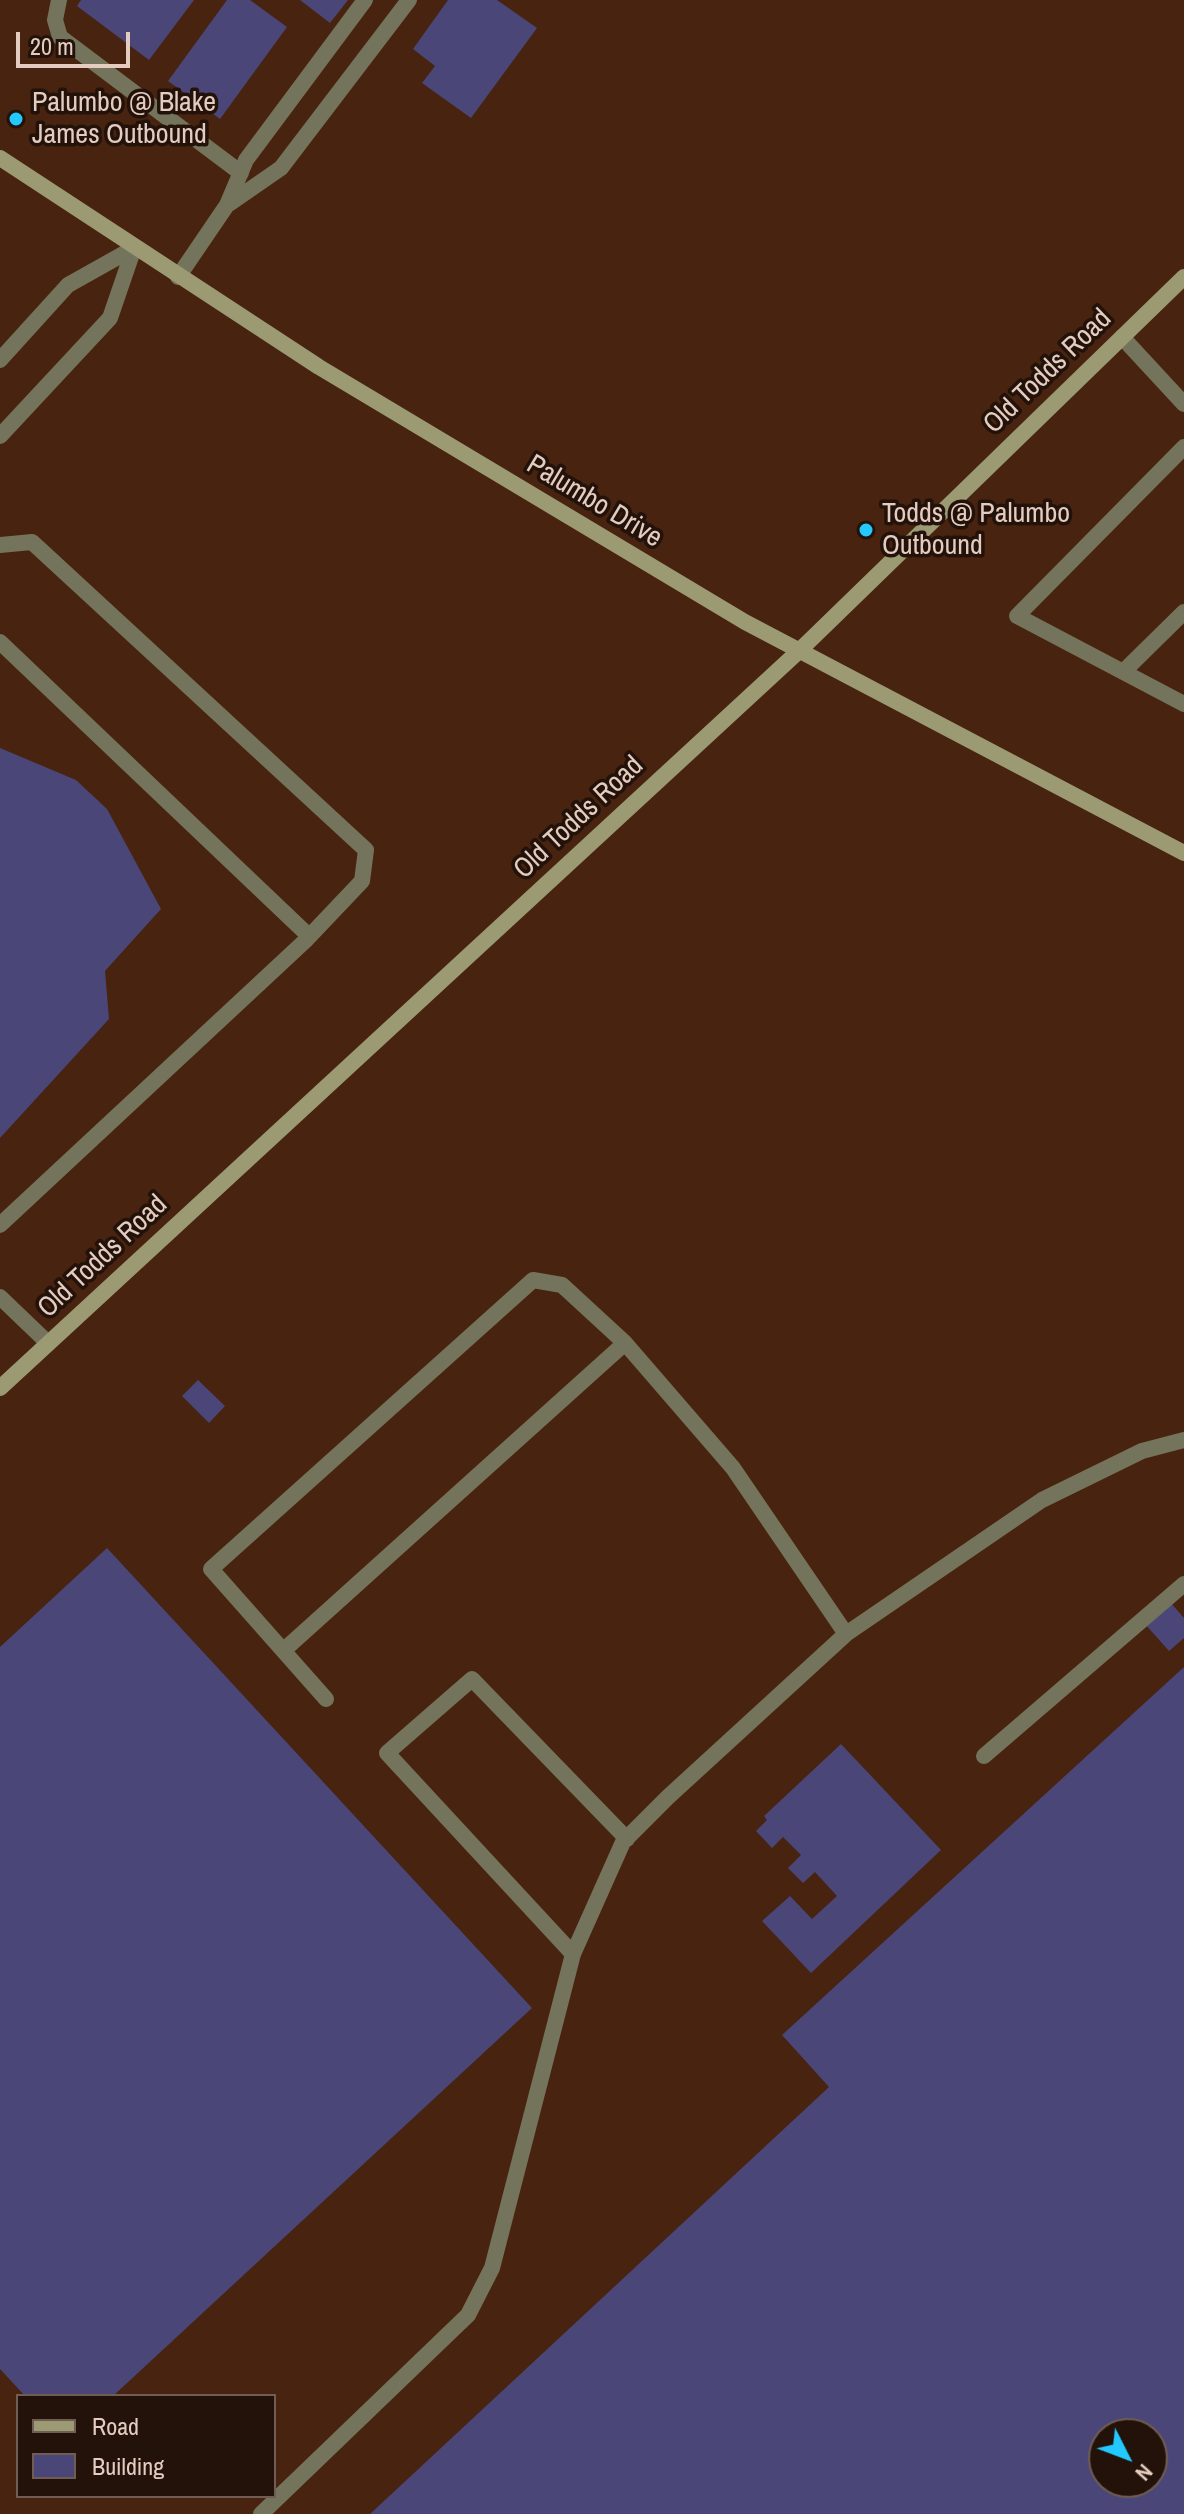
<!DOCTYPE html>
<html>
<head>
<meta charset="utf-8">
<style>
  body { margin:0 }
  #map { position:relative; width:1184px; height:2514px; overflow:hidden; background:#482310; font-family:"Archivo Narrow",sans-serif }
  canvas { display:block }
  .legend { position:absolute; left:16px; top:2394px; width:260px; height:104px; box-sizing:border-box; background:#22120a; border:2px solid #705c53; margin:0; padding:10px 14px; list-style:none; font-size:24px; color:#e4ccc0 }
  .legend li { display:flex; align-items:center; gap:16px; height:40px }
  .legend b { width:40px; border:2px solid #705c53 }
  .north { position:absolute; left:1088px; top:2418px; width:80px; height:80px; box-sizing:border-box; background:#22120a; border:2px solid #705c53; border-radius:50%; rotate:132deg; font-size:22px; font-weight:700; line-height:32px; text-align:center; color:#e4ccc0 }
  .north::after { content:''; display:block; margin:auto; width:28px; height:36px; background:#23c9fe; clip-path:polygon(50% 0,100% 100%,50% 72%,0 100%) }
  .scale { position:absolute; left:16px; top:32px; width:114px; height:36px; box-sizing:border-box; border:4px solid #e4ccc0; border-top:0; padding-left:10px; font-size:24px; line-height:28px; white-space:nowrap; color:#e4ccc0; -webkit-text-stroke:6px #22120a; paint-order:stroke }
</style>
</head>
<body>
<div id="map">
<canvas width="1184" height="2514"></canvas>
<ul class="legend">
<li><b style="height:10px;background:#9b9a73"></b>Road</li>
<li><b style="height:22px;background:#4a4677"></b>Building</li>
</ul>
<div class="north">N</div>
<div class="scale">20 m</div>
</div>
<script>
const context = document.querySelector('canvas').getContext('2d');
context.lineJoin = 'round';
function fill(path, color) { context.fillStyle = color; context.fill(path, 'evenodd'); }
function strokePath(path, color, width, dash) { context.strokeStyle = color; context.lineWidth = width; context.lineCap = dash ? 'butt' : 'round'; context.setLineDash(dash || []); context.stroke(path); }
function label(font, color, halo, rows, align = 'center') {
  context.font = font + ' "Archivo Narrow",sans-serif'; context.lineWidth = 7; context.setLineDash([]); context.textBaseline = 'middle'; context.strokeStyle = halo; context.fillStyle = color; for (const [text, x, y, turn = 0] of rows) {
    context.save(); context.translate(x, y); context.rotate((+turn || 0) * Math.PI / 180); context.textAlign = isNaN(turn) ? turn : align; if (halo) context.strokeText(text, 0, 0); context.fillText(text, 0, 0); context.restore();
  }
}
fill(new Path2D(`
  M 81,0 L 194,0 L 149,60 L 77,6 Z
  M 227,0 L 250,0 L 287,27 L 220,119 L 168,81 Z
  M 300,0 L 348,0 L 330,23 Z
  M 448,0 L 497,0 L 537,28 L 471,118 L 422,83 L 435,66 L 413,49 Z
  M 0,748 L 76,780 L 107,809 L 161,909 L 105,971 L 109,1019 L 0,1138 Z
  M 198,1380 L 225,1406 L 209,1423 L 182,1396 Z
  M 107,1548 L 532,2008 L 113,2396 L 25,2396 L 0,2369 L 0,1647 Z
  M 1170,1602 L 1184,1618 L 1184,1638 L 1169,1651 L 1145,1624 Z
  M 1184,1667 L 1184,2514 L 370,2514 L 829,2087 L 782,2035 ZM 1104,2434 L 1152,2434 L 1152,2482 L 1104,2482 Z
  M 841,1744 L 941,1850 L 811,1973 L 762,1921 L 790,1896 L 812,1919 L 837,1896 L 815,1872 L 803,1883 L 788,1868 L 801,1855 L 783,1837 L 772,1848 L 756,1831 L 767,1820 L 764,1816 Z`), '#4a4677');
strokePath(new Path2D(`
  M 59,0 L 55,20 L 60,37 L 241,173
  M 229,204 L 281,168 L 409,0
  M 178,277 L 227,205 L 246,160 L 365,0
  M 1122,337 L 1184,404
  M 1184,447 L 1017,616 L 1184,704
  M 0,545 L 32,542 L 366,850 L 362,881 L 305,941 L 0,1225
  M 0,642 L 309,936
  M 1123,672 L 1184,612
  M 0,1297 L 48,1343
  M 284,1650 L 625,1343
  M 326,1699 L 211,1569 L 533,1280 L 562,1285 L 625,1343 L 733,1468 L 846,1634
  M 984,1756 L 1184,1584
  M 573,1954 L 387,1753 L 472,1679 L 627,1839
  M 261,2514 L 468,2315 L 492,2268 L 573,1954 L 623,1842 L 668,1797 L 846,1634 L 1042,1500 L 1142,1451 L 1184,1440`), '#74735b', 16);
strokePath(new Path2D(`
  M 0,360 L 68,285 L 134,248
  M 0,436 L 110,318 L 134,248`), '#74735b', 16);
strokePath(new Path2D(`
  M 0,158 L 319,367 L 745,622 L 1184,853
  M 0,1388 L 800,650 L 1184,277`), '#9b9a73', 16);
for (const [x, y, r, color] of [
  [16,119,8,"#23c9fe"],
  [866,530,8,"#23c9fe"]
]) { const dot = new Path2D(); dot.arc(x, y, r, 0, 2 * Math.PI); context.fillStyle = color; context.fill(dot); strokePath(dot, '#22120a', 3); }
label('28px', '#e4ccc0', '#22120a', [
  ["Palumbo @ Blake",32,103],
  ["James Outbound",32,135],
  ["Todds @ Palumbo",882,514],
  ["Outbound",882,546]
], 'left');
label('28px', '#e4ccc0', '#22120a', [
  ["Old Todds Road",1048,372,-44],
  ["Palumbo Drive",594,502,31],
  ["Old Todds Road",579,818,-43],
  ["Old Todds Road",103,1257,-43]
]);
</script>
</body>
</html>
